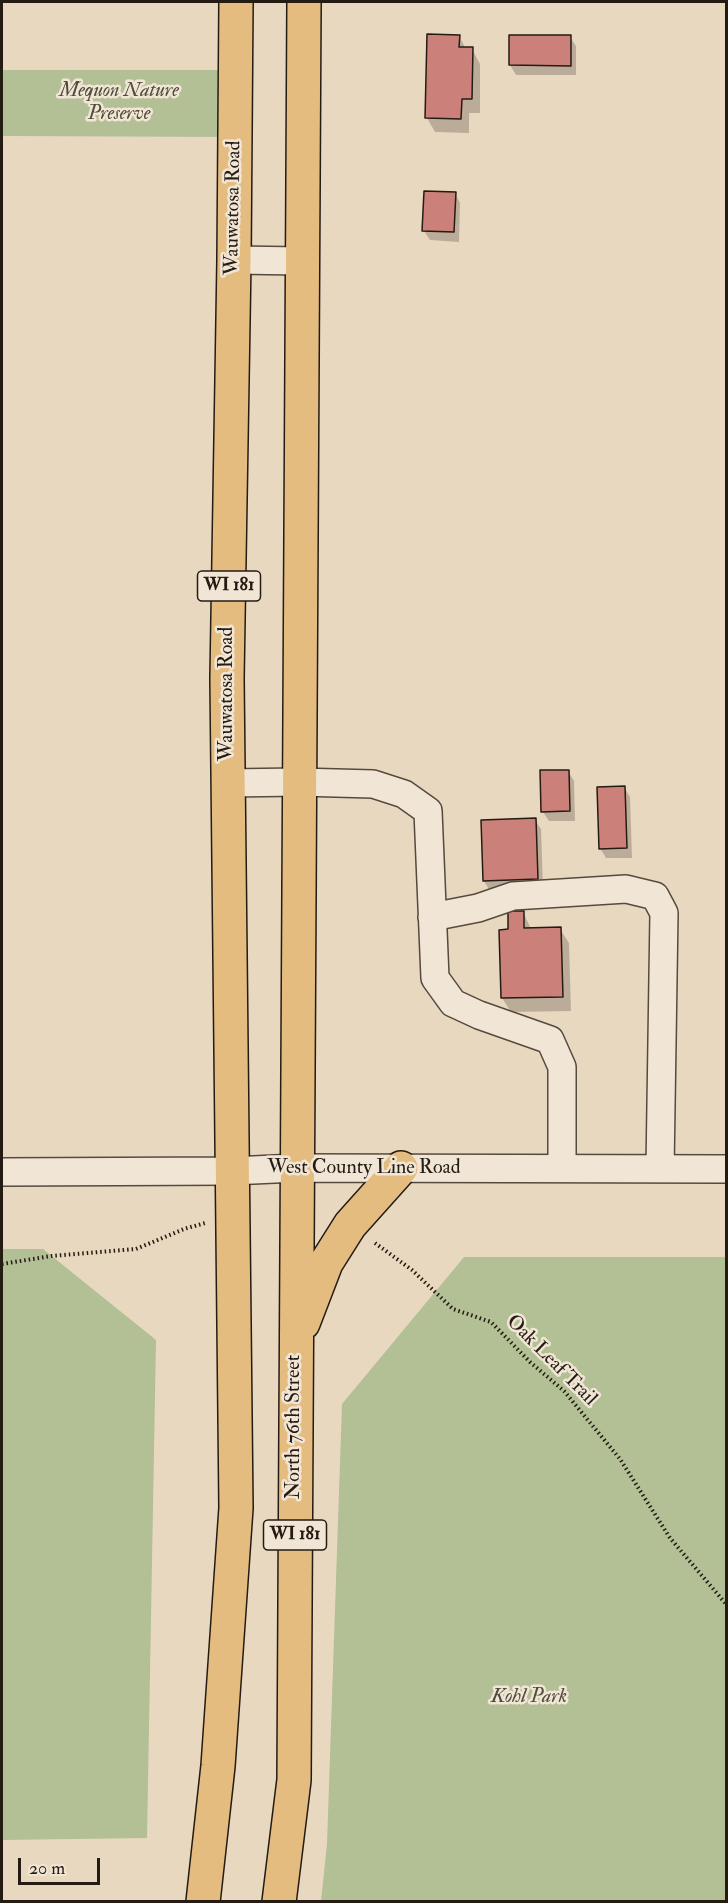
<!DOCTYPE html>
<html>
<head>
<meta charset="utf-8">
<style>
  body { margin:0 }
  #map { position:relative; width:728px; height:1903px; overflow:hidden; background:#e9d8c0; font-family:"IM FELL Double Pica",serif }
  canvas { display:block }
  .frame { position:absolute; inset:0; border:3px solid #241b13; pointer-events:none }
  .scale { position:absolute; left:18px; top:1858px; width:82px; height:27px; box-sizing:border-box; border:3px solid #241b13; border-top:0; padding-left:8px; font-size:18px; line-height:21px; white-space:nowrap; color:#241b13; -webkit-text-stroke:4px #f1e6d6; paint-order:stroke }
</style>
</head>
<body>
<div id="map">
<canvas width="728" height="1903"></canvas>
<div class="frame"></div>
<div class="scale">20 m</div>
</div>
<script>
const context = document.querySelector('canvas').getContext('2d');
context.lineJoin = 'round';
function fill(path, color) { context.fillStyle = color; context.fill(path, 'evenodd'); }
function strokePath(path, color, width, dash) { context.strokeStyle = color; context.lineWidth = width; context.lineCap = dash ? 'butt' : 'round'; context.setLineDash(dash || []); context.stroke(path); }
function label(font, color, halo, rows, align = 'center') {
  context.font = font + ' "IM FELL Double Pica",serif'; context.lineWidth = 5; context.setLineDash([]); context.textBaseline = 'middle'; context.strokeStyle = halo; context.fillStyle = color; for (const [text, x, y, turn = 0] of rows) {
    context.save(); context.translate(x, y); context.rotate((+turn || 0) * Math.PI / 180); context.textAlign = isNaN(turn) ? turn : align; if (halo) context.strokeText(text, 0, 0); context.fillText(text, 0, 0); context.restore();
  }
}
fill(new Path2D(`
  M 2,70 L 236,70 L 235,137 L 2,136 Z
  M 2,1249 L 43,1249 L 156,1340 L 147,1838 L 2,1840 Z
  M 464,1257 L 726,1257 L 726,1901 L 321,1901 L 327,1844 L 342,1404 Z`), '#b3bf95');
fill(new Path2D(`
  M 459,36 L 466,49 L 472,49 L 480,64 L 480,113 L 469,113 L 469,133 L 435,132 L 427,118 Z
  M 570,37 L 576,46 L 576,75 L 516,75 L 510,65 Z
  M 455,193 L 460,203 L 459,242 L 430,240 L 424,231 Z
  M 568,771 L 574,781 L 575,821 L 549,821 L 543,812 Z
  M 624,787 L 630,797 L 632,858 L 606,858 L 600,848 Z
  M 535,820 L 541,829 L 543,889 L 490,891 L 484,881 Z
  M 523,912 L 531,929 L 560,929 L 569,943 L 571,1011 L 511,1012 L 502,998 L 509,931 Z`), '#0003');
const building = new Path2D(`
  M 427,34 L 460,35 L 459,47 L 473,47 L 472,99 L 462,99 L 461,119 L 425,118 Z
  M 509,35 L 571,35 L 571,66 L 509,65 Z
  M 424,191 L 456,192 L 454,232 L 422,231 Z
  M 540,770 L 569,770 L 570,811 L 541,812 Z
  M 625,786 L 627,848 L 599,849 L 597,787 Z
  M 536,818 L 538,879 L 483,881 L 481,820 Z
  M 508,911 L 524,911 L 524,928 L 561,927 L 563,997 L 501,998 L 499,930 L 508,929 Z`);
fill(building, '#cb8079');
strokePath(building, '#241b13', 1.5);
const minor = new Path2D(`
  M 234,260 L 302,261
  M 228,783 L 299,782 L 373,784 L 404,794 L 428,811 L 435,978 L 453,1003 L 479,1015 L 550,1040 L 562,1067 L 562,1168
  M 432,917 L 478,908 L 513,896 L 626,889 L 655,896 L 664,913 L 660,1169
  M 2,1172 L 232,1171 L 296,1168 L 726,1169`);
const major = new Path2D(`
  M 303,1323 L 326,1263 L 350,1225 L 401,1168
  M 203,1902 L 218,1766 L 236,1508 L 227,678 L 234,260 L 236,2
  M 279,1902 L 294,1780 L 304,2`);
strokePath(minor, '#554a3e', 30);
strokePath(major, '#241b13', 36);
strokePath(new Path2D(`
  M 375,1243 L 412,1270 L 453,1309 L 491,1322 L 530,1362 L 564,1391 L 620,1459 L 670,1538 L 726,1604
  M 2,1264 L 51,1256 L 136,1249 L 184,1229 L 205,1223`), '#241b13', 4, [1.5, 3]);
strokePath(minor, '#f1e6d6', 27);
strokePath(major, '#e4bc80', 33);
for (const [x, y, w] of [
  [229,586,63],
  [295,1535,63]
]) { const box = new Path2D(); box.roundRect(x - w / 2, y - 15, w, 30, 4.5); context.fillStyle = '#f1e6d6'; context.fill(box); strokePath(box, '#241b13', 1.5); }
label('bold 18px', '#241b13', null, [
  ["WI 181",229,586],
  ["WI 181",295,1535]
]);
label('italic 20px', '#4f4c3a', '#f1e6d6', [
  ["Mequon Nature",119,92],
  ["Preserve",119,115],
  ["Kohl Park",529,1698]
]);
label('20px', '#241b13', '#f1e6d6', [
  ["Wauwatosa Road",234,208,-89],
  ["Wauwatosa Road",228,694,-90],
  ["West County Line Road",364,1169],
  ["Oak Leaf Trail",551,1361,45],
  ["North 76th Street",295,1427,-90]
]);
</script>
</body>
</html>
